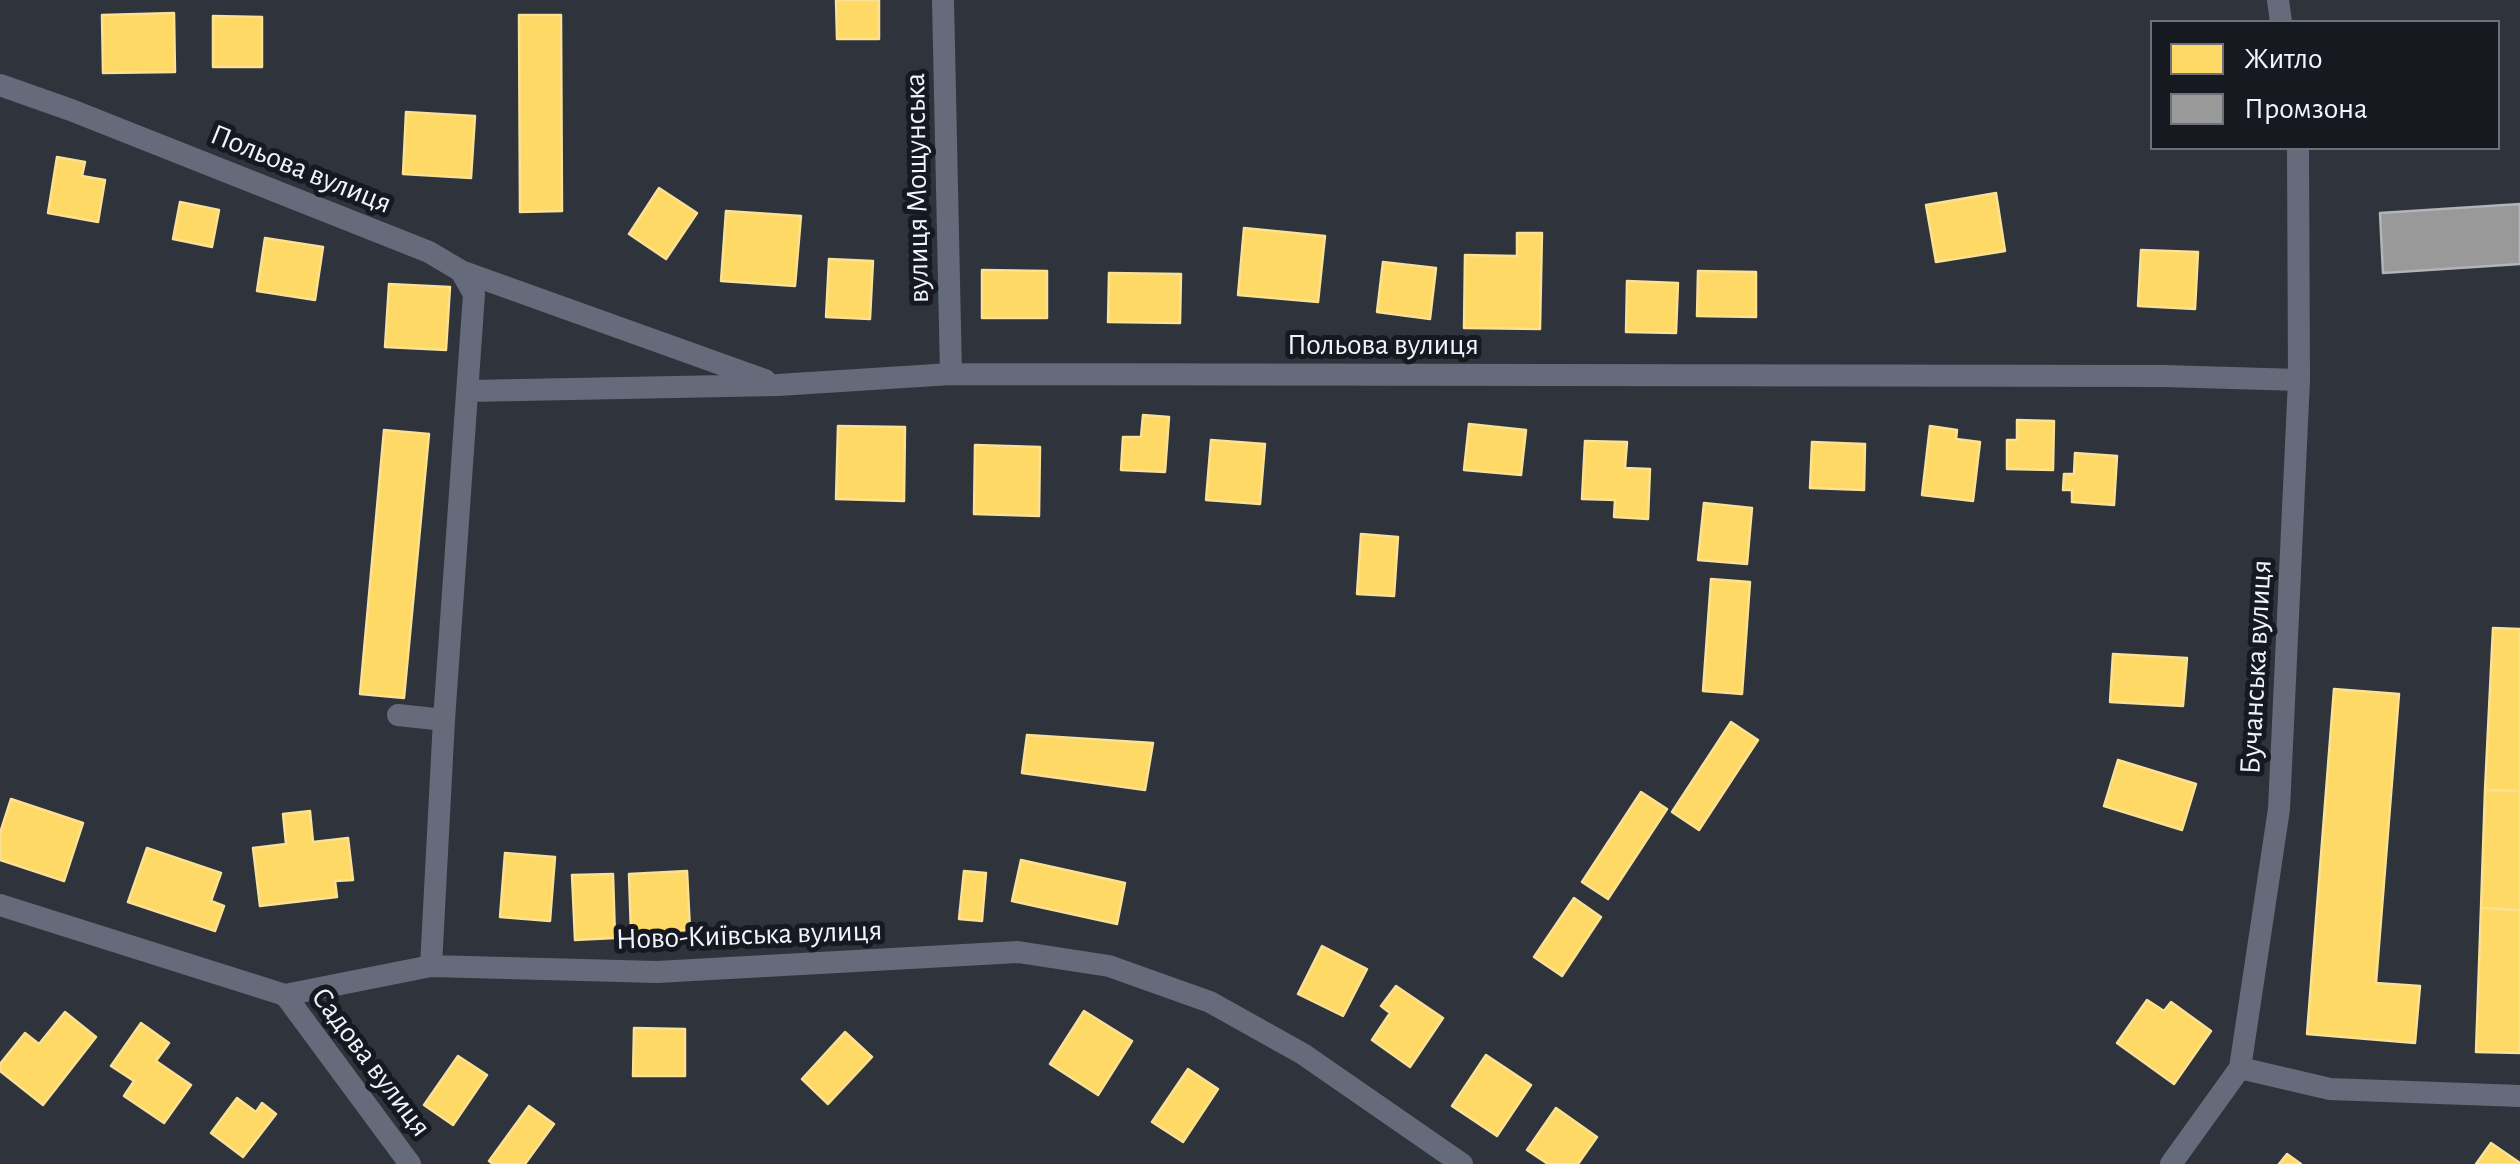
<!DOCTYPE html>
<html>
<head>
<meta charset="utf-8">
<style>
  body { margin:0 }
  #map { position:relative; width:2520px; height:1164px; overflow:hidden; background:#2f333c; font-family:"Alegreya Sans",sans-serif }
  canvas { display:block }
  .legend { position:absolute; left:2150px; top:20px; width:350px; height:130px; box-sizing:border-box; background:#161920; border:2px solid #6d7179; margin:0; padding:12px 18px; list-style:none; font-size:30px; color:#eff4fe }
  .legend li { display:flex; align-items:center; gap:20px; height:50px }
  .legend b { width:50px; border:2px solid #6d7179 }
</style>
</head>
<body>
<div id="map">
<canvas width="2520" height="1164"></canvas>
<ul class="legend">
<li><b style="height:28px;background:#ffd966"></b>Житло</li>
<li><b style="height:28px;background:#999"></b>Промзона</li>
</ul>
</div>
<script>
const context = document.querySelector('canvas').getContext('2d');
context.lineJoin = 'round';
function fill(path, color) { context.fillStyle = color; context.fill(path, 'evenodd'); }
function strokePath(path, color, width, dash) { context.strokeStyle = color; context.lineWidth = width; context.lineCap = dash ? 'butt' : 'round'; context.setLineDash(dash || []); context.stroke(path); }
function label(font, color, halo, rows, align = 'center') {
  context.font = font + ' "Alegreya Sans",sans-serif'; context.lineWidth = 10; context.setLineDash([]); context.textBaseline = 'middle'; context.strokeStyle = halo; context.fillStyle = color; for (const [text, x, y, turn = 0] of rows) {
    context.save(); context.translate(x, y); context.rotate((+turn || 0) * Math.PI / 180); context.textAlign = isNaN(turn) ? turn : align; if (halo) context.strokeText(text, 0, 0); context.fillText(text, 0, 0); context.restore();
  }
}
const homes = new Path2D(`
  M 836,0 L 879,0 L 879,39 L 837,39 Z
  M 174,13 L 175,72 L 103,73 L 102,15 Z
  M 519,15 L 561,15 L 562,211 L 520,212 Z
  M 213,16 L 262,17 L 262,67 L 213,67 Z
  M 406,112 L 475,116 L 471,178 L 403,174 Z
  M 57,157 L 85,162 L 82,176 L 105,180 L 98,222 L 48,213 Z
  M 659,188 L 697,213 L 666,259 L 629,234 Z
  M 1996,193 L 2005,251 L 1936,262 L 1926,205 Z
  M 180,202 L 219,210 L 212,247 L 173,239 Z
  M 726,211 L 801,216 L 795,286 L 721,281 Z
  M 1244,228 L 1325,236 L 1318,302 L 1238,295 Z
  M 1517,233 L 1542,233 L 1540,329 L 1464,328 L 1465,255 L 1517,256 Z
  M 265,238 L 323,247 L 315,300 L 257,291 Z
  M 2141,250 L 2198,252 L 2195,309 L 2138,306 Z
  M 829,259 L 873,261 L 870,319 L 826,317 Z
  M 1383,262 L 1436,268 L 1430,319 L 1377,312 Z
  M 982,270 L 1047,271 L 1047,318 L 982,318 Z
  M 1698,271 L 1756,272 L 1756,317 L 1697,316 Z
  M 1109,273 L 1181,274 L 1180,323 L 1108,322 Z
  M 1627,281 L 1678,283 L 1676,333 L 1626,332 Z
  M 389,284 L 450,287 L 446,350 L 385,347 Z
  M 1143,415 L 1169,417 L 1165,472 L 1121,470 L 1123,437 L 1141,437 Z
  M 2017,420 L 2054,421 L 2053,470 L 2007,469 L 2007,440 L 2017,440 Z
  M 1469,424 L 1526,430 L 1521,475 L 1464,470 Z
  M 838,426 L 905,427 L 904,501 L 836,499 Z
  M 1930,426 L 1957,430 L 1956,439 L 1980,442 L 1973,501 L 1922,495 Z
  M 384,430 L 429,434 L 404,698 L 360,694 Z
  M 1211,440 L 1265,444 L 1260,504 L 1206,500 Z
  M 1585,441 L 1627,442 L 1625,468 L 1650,469 L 1648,519 L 1614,517 L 1615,500 L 1582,499 Z
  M 1812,442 L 1865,444 L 1864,490 L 1810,488 Z
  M 975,445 L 1040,447 L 1039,516 L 974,514 Z
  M 2075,453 L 2117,456 L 2114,505 L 2072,502 L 2072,490 L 2063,490 L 2064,474 L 2074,474 Z
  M 1704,503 L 1752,508 L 1747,564 L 1698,560 Z
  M 1361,534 L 1398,537 L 1394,596 L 1357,594 Z
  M 1711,579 L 1750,582 L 1742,694 L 1703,691 Z
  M 2493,628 L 2520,629 L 2520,791 L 2485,790 Z
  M 2113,654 L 2187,658 L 2183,706 L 2110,702 Z
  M 2334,689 L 2399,694 L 2376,983 L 2420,986 L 2415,1043 L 2307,1034 Z
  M 1731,722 L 1758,740 L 1699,830 L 1672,812 Z
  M 1027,735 L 1153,743 L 1145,790 L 1022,773 Z
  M 2118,760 L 2196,784 L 2182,830 L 2104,806 Z
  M 2485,790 L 2520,791 L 2520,910 L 2481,908 Z
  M 1641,792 L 1667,809 L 1608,899 L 1582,882 Z
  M 11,799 L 83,823 L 64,881 L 0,860 L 0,833 Z
  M 310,811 L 313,842 L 348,838 L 353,880 L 335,881 L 337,897 L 260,906 L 253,848 L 286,844 L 283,814 Z
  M 147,848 L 221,873 L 211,901 L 224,906 L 215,931 L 128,902 Z
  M 505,853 L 555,857 L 550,921 L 500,917 Z
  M 1021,860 L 1125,883 L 1117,924 L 1012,901 Z
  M 687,871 L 690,930 L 631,933 L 629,874 Z
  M 964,871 L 986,873 L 982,921 L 959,919 Z
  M 613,874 L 615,938 L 575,940 L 572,875 Z
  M 1574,898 L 1601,917 L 1562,976 L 1534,957 Z
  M 2481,908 L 2520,910 L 2520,1053 L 2476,1052 Z
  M 1322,946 L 1367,969 L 1343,1016 L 1298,994 Z
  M 1396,986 L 1443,1018 L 1410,1067 L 1372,1040 L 1390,1013 L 1381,1006 Z
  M 2147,1000 L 2164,1011 L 2171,1002 L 2211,1031 L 2174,1084 L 2117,1043 Z
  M 1084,1011 L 1132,1041 L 1098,1095 L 1050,1064 Z
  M 65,1012 L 96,1037 L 43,1105 L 0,1071 L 0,1064 L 25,1033 L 39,1044 Z
  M 141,1023 L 169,1043 L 156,1061 L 191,1085 L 164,1123 L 124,1096 L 134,1081 L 111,1066 Z
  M 634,1028 L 685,1029 L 685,1076 L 633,1076 Z
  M 845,1032 L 872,1057 L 828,1104 L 802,1079 Z
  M 1486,1055 L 1531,1085 L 1497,1136 L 1452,1106 Z
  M 458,1056 L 487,1075 L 453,1125 L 424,1105 Z
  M 1188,1069 L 1218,1089 L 1183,1142 L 1152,1122 Z
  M 237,1098 L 256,1112 L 262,1103 L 276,1114 L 243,1157 L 211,1133 Z
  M 529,1106 L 554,1124 L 525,1164 L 493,1164 L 489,1161 Z
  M 1556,1108 L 1597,1137 L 1578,1164 L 1548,1164 L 1527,1150 Z
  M 2491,1143 L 2520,1163 L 2520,1164 L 2476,1164 Z
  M 2287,1154 L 2301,1164 L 2279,1164 Z`);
fill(homes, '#ffd966');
strokePath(homes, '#fae194', 2.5);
const industry = new Path2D(`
  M 2520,204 L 2520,264 L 2383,273 L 2380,213 Z`);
fill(industry, '#999');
strokePath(industry, '#b3b4b7', 2.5);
strokePath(new Path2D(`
  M 943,0 L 951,374
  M 2278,0 L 2281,22
  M 0,85 L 71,110 L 429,252 L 461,271 L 474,294 L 444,720 L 431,966
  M 461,271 L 765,380
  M 468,391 L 778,385 L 951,374 L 2165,376 L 2299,380
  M 398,715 L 444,720
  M 0,905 L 285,995 L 431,966 L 657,972 L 1018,952 L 1109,966 L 1210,1002 L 1303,1054 L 1462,1164
  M 285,995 L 410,1164
  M 2240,1068 L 2330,1089 L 2520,1096
  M 2171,1164 L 2240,1068 L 2279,809 L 2299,380 L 2298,148`), '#656b7a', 22);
label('30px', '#eff4fe', '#161920', [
  ["Польова вулиця",301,169,22],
  ["вулиця Мощунська",917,188,-91],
  ["Польова вулиця",1383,345],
  ["Бучанська вулиця",2256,667,-87],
  ["Ново-Київська вулиця",749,935,-2],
  ["Садова вулиця",371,1062,53]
]);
</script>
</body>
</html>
